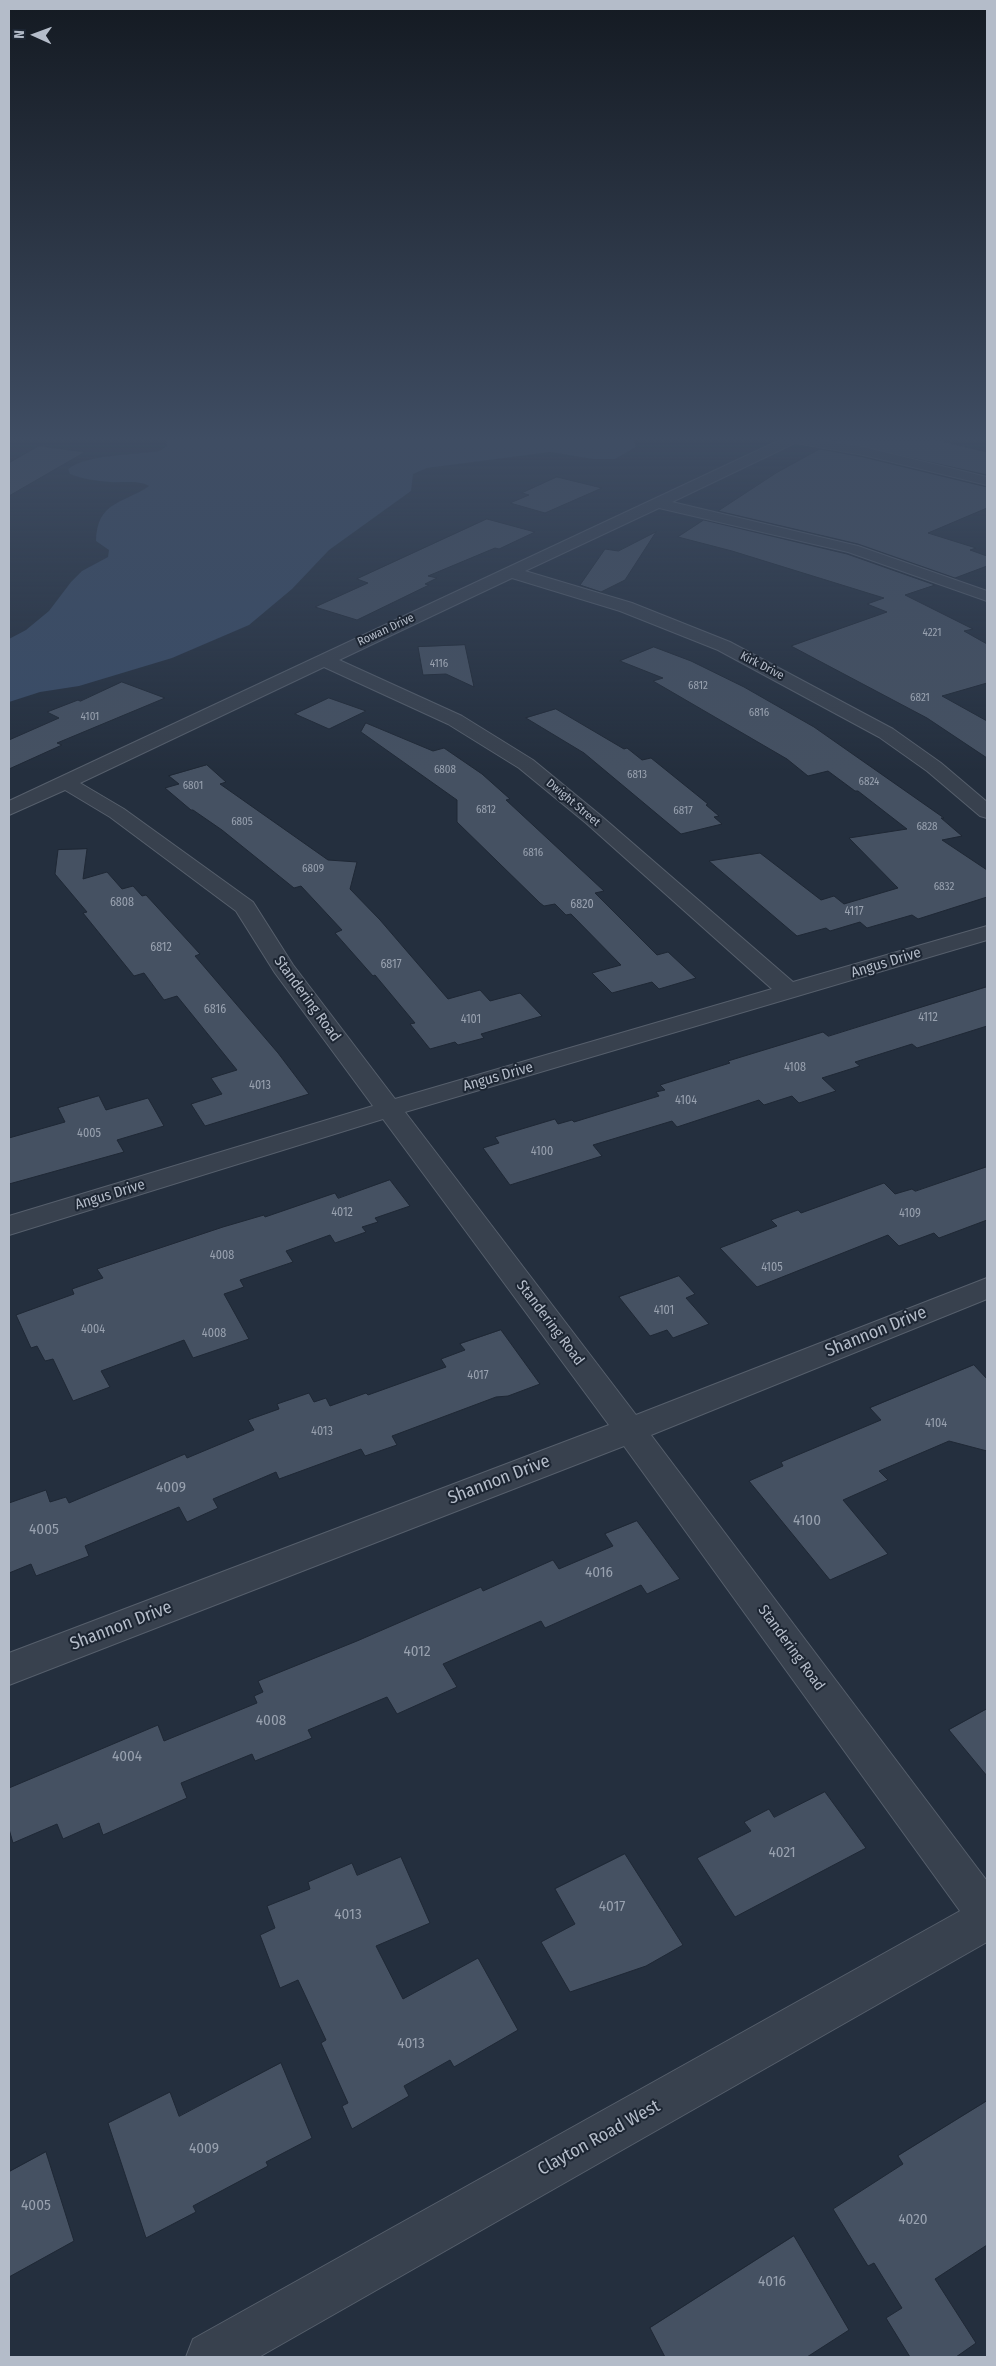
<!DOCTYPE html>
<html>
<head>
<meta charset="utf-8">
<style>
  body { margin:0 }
  #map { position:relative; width:996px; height:2366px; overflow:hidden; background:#242f3e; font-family:"Fira Sans Condensed",sans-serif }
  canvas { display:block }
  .frame { position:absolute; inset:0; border:10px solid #b4bcc9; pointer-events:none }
  .north { position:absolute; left:10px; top:10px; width:50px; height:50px; -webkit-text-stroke:4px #1d2633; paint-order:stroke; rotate:272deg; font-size:14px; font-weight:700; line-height:20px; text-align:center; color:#b4bcc9 }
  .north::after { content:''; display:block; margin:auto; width:18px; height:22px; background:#b4bcc9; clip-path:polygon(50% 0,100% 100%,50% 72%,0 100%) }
</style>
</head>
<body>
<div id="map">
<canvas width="996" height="2366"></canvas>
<div class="frame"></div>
<div class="north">N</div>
</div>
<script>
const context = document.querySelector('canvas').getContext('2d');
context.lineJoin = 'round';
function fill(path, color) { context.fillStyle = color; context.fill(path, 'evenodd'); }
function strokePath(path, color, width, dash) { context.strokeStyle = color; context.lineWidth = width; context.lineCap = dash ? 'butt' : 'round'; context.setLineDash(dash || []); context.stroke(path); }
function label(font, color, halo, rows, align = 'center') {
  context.font = font + ' "Fira Sans Condensed",sans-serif'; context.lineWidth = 4; context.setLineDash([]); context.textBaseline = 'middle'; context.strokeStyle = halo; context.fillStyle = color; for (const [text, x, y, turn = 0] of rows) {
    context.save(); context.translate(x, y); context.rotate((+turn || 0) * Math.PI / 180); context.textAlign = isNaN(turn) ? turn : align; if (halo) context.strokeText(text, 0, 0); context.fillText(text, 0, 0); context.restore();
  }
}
fill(new Path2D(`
  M 168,440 L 634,440 L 636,447 L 615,459 L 593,459 L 550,452 L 427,468 L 413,474 L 411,491 L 329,550 L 292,589 L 249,625 L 172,658 L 79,686 L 40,692 L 9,702 L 9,639 L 26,630 L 49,611 L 71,582 L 82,571 L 108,557 L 109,550 L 96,541 C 97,501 123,504 149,486 C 138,480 122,483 110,482 C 96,481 83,479 70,474 L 68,469 C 88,454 133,455 159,451 L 167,446 L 166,443 Z`), '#394c67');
const building = new Path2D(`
  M 935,440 L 987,452 L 987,475 L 836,441 Z
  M 39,446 L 85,452 L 9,496 L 9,463 Z
  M 820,449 L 863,457 L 987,487 L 987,508 L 928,533 L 976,548 L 970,550 L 987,556 L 987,566 L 955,578 L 858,544 L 718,511 L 776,473 Z
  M 557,477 L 602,488 L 545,513 L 510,503 L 529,495 L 522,493 Z
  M 487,519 L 535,532 L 499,549 L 495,548 L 428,576 L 437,578 L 425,584 L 429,585 L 357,620 L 315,607 L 368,583 L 357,579 Z
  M 704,520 L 847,554 L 935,585 L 905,595 L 973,629 L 964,631 L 987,644 L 987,683 L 942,696 L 987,721 L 987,758 L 927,718 L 791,646 L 887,612 L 867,604 L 884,598 L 732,551 L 678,537 Z
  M 656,532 L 625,580 L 601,592 L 580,585 L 605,549 L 618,551 Z
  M 465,645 L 474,687 L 446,674 L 423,675 L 418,647 Z
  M 654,647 L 691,661 L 744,687 L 814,727 L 944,818 L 941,818 L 962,836 L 942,840 L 987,870 L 987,897 L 918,919 L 912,915 L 867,928 L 860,922 L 830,931 L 826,928 L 797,936 L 709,861 L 760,853 L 821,900 L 834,896 L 844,904 L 898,888 L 849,838 L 907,829 L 858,791 L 855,791 L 828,771 L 808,776 L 787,759 L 653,681 L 663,678 L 620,661 Z
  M 122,682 L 165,698 L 57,743 L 62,745 L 9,769 L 9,740 L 59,718 L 47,712 L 78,700 L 80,701 Z
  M 329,698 L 366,711 L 329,729 L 295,714 Z
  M 556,709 L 624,749 L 627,748 L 642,760 L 651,758 L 708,804 L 706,805 L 719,816 L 714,817 L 722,824 L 681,834 L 584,753 L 526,718 Z
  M 366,723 L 433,751 L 444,748 L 482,774 L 510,799 L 506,800 L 604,891 L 595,893 L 657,955 L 668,952 L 696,978 L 659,989 L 652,982 L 612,993 L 592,973 L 621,965 L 571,914 L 566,915 L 555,904 L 544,906 L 540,903 L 457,822 L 457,800 L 361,732 Z
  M 207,765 L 226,782 L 220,784 L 328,860 L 357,862 L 350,889 L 380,920 L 448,999 L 480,990 L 490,1001 L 520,993 L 542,1016 L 481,1034 L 484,1038 L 458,1045 L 455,1042 L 430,1049 L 410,1024 L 415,1023 L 375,975 L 373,976 L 335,933 L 342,930 L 301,886 L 294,888 L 222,830 L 193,810 L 191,810 L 165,788 L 179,784 L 169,776 Z
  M 87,849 L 83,879 L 107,872 L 122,889 L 133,886 L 142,896 L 146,895 L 200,954 L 195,956 L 278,1053 L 309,1094 L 205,1126 L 191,1104 L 222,1094 L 211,1078 L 237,1070 L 177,996 L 164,1000 L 144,973 L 134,976 L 83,913 L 87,912 L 55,874 L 58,850 Z
  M 987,987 L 987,1026 L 917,1048 L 912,1044 L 855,1062 L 860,1066 L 822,1078 L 836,1091 L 799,1103 L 792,1096 L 764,1105 L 759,1100 L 677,1127 L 672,1121 L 593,1145 L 602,1156 L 510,1185 L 483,1148 L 499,1143 L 495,1137 L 555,1119 L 558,1124 L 572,1120 L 574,1122 L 659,1096 L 656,1092 L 665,1090 L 660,1085 L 730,1063 L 728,1061 L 823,1032 L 828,1036 Z
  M 99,1096 L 106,1110 L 148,1098 L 164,1126 L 117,1140 L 124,1152 L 9,1184 L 9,1138 L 65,1122 L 58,1108 Z
  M 987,1167 L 987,1220 L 939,1238 L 934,1233 L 899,1246 L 888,1235 L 757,1287 L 720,1248 L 777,1226 L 771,1220 L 798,1210 L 801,1213 L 884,1183 L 895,1194 L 912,1189 L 915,1191 Z
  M 390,1180 L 410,1206 L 375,1218 L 378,1222 L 362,1227 L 366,1232 L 335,1243 L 330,1235 L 286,1251 L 293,1262 L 240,1280 L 244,1287 L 224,1294 L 249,1339 L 193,1358 L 184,1340 L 101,1371 L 110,1387 L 73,1401 L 53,1359 L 45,1361 L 37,1346 L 31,1348 L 16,1315 L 74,1294 L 72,1289 L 103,1278 L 97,1269 L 223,1227 L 264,1215 L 265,1217 L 335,1193 L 338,1198 Z
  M 679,1276 L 695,1294 L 686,1298 L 709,1324 L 673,1338 L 667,1330 L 650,1336 L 619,1297 Z
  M 501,1330 L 540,1384 L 508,1396 L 496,1397 L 392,1436 L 397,1445 L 365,1456 L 361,1449 L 279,1479 L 276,1472 L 213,1499 L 218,1508 L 187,1522 L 179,1507 L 85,1546 L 89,1556 L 36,1576 L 31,1564 L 9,1573 L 9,1503 L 46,1490 L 50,1502 L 66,1497 L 69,1503 L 185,1454 L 187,1458 L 254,1430 L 248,1420 L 279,1409 L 277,1404 L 309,1393 L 314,1402 L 326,1398 L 330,1406 L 366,1393 L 368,1395 L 446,1367 L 441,1359 L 465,1350 L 460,1344 Z
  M 974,1365 L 987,1379 L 987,1451 L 949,1441 L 879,1471 L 888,1480 L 843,1500 L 888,1554 L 830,1580 L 749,1481 L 783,1466 L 781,1462 L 881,1420 L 870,1408 Z
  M 637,1521 L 680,1579 L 647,1594 L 641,1585 L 545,1628 L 541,1621 L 443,1664 L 457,1687 L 397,1714 L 387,1697 L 308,1730 L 312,1738 L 255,1761 L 252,1754 L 181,1783 L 187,1798 L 103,1835 L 99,1823 L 63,1839 L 57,1824 L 13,1843 L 9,1829 L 9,1788 L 158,1725 L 164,1741 L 257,1703 L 254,1696 L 263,1692 L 258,1681 L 357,1641 L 481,1587 L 483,1591 L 553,1560 L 559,1569 L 613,1546 L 605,1534 Z
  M 987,1709 L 987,1776 L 949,1730 Z
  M 825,1792 L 866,1848 L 735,1917 L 697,1858 L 751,1831 L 744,1822 L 769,1809 L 774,1817 Z
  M 625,1854 L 683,1945 L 646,1966 L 570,1992 L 541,1942 L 575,1924 L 555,1889 Z
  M 401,1857 L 430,1923 L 376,1946 L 403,1999 L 478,1958 L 518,2030 L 454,2067 L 450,2060 L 404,2086 L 409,2096 L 352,2129 L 342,2106 L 348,2103 L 321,2043 L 326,2040 L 298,1980 L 280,1988 L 260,1935 L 275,1928 L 267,1906 L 310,1889 L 308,1882 L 352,1863 L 357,1875 Z
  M 281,2063 L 312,2138 L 266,2162 L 268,2166 L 193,2206 L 196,2212 L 146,2238 L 108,2123 L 170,2092 L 179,2116 Z
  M 987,2101 L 987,2245 L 935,2279 L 976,2343 L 956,2357 L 910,2357 L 886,2318 L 902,2308 L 874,2263 L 868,2266 L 833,2209 L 903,2164 L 898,2156 Z
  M 46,2152 L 74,2241 L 9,2277 L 9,2172 Z
  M 794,2236 L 849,2330 L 807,2357 L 665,2357 L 650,2328 Z`);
fill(building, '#455162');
strokePath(building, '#1f2835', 1);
const street = new Path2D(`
  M 780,440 L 822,440 L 863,447 L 987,477 L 987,485 L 863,455 L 795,443 L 672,502 L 858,546 L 987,591 L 987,601 L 848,552 L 659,508 L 525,571 L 632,603 L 730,642 L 893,729 L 941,763 L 987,802 L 987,818 L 980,816 L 927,771 L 879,737 L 718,650 L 620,611 L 512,578 L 339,660 L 462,716 L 533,760 L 600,815 L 793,982 L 987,926 L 987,940 L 405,1112 L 636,1415 L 987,1278 L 987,1299 L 651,1435 L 987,1881 L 987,1942 L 259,2357 L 186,2357 L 193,2339 L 960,1911 L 624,1446 L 9,1685 L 9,1653 L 609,1425 L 383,1119 L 9,1235 L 9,1216 L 373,1106 L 275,973 L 236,911 L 110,817 L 65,790 L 9,815 L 9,801 ZM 324,667 L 448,724 L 519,768 L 586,823 L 772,989 L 395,1099 L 293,965 L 253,902 L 124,809 L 80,783 Z`);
strokePath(street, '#565f6c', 2);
fill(street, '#38414e');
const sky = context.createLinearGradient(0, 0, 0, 771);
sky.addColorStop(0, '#141a22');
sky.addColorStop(0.57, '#3f4d63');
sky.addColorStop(1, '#3f4d6300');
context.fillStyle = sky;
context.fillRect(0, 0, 996, 771);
label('11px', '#98a1af', null, [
  ["4221",932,633],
  ["4116",439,664],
  ["6812",698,686],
  ["6821",920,698],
  ["6816",759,713],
  ["4101",90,717],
  ["6808",445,770],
  ["6813",637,775],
  ["6824",869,782],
  ["6801",193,786],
  ["6812",486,810],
  ["6817",683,811],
  ["6805",242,822],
  ["6828",927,827],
  ["6816",533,853],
  ["6809",313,869],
  ["6832",944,887]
]);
label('12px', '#b4bcc9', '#1d2633', [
  ["Rowan Drive",386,630,-25],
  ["Kirk Drive",762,666,27],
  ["Dwight Street",573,803,40]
]);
label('12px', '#98a1af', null, [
  ["6808",122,903],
  ["6820",582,905],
  ["4117",854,912],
  ["6812",161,948],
  ["6817",391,965],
  ["6816",215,1010],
  ["4112",928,1018],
  ["4101",471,1020],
  ["4108",795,1068],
  ["4013",260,1086],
  ["4104",686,1101],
  ["4005",89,1134],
  ["4100",542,1152],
  ["4012",342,1213],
  ["4109",910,1214],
  ["4008",222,1256],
  ["4105",772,1268],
  ["4101",664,1311],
  ["4004",93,1330],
  ["4008",214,1334],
  ["4017",478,1376],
  ["4104",936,1424],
  ["4013",322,1432]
]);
label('15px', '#b4bcc9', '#1d2633', [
  ["Angus Drive",886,963,-17],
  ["Standering Road",307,999,54],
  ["Angus Drive",498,1077,-16],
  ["Angus Drive",110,1195,-17],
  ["Standering Road",550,1323,53],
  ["Standering Road",791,1648,54]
]);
label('15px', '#98a1af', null, [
  ["4009",171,1488],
  ["4100",807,1521],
  ["4005",44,1530],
  ["4016",599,1573],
  ["4012",417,1652],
  ["4008",271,1721],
  ["4004",127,1757],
  ["4021",782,1853],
  ["4017",612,1907],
  ["4013",348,1915],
  ["4013",411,2044],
  ["4009",204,2149],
  ["4005",36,2206],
  ["4020",913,2220],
  ["4016",772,2282]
]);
label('18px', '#b4bcc9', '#1d2633', [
  ["Shannon Drive",876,1332,-22],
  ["Shannon Drive",499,1480,-21],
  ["Shannon Drive",121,1626,-21],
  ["Clayton Road West",599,2138,-29]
]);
</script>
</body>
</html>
